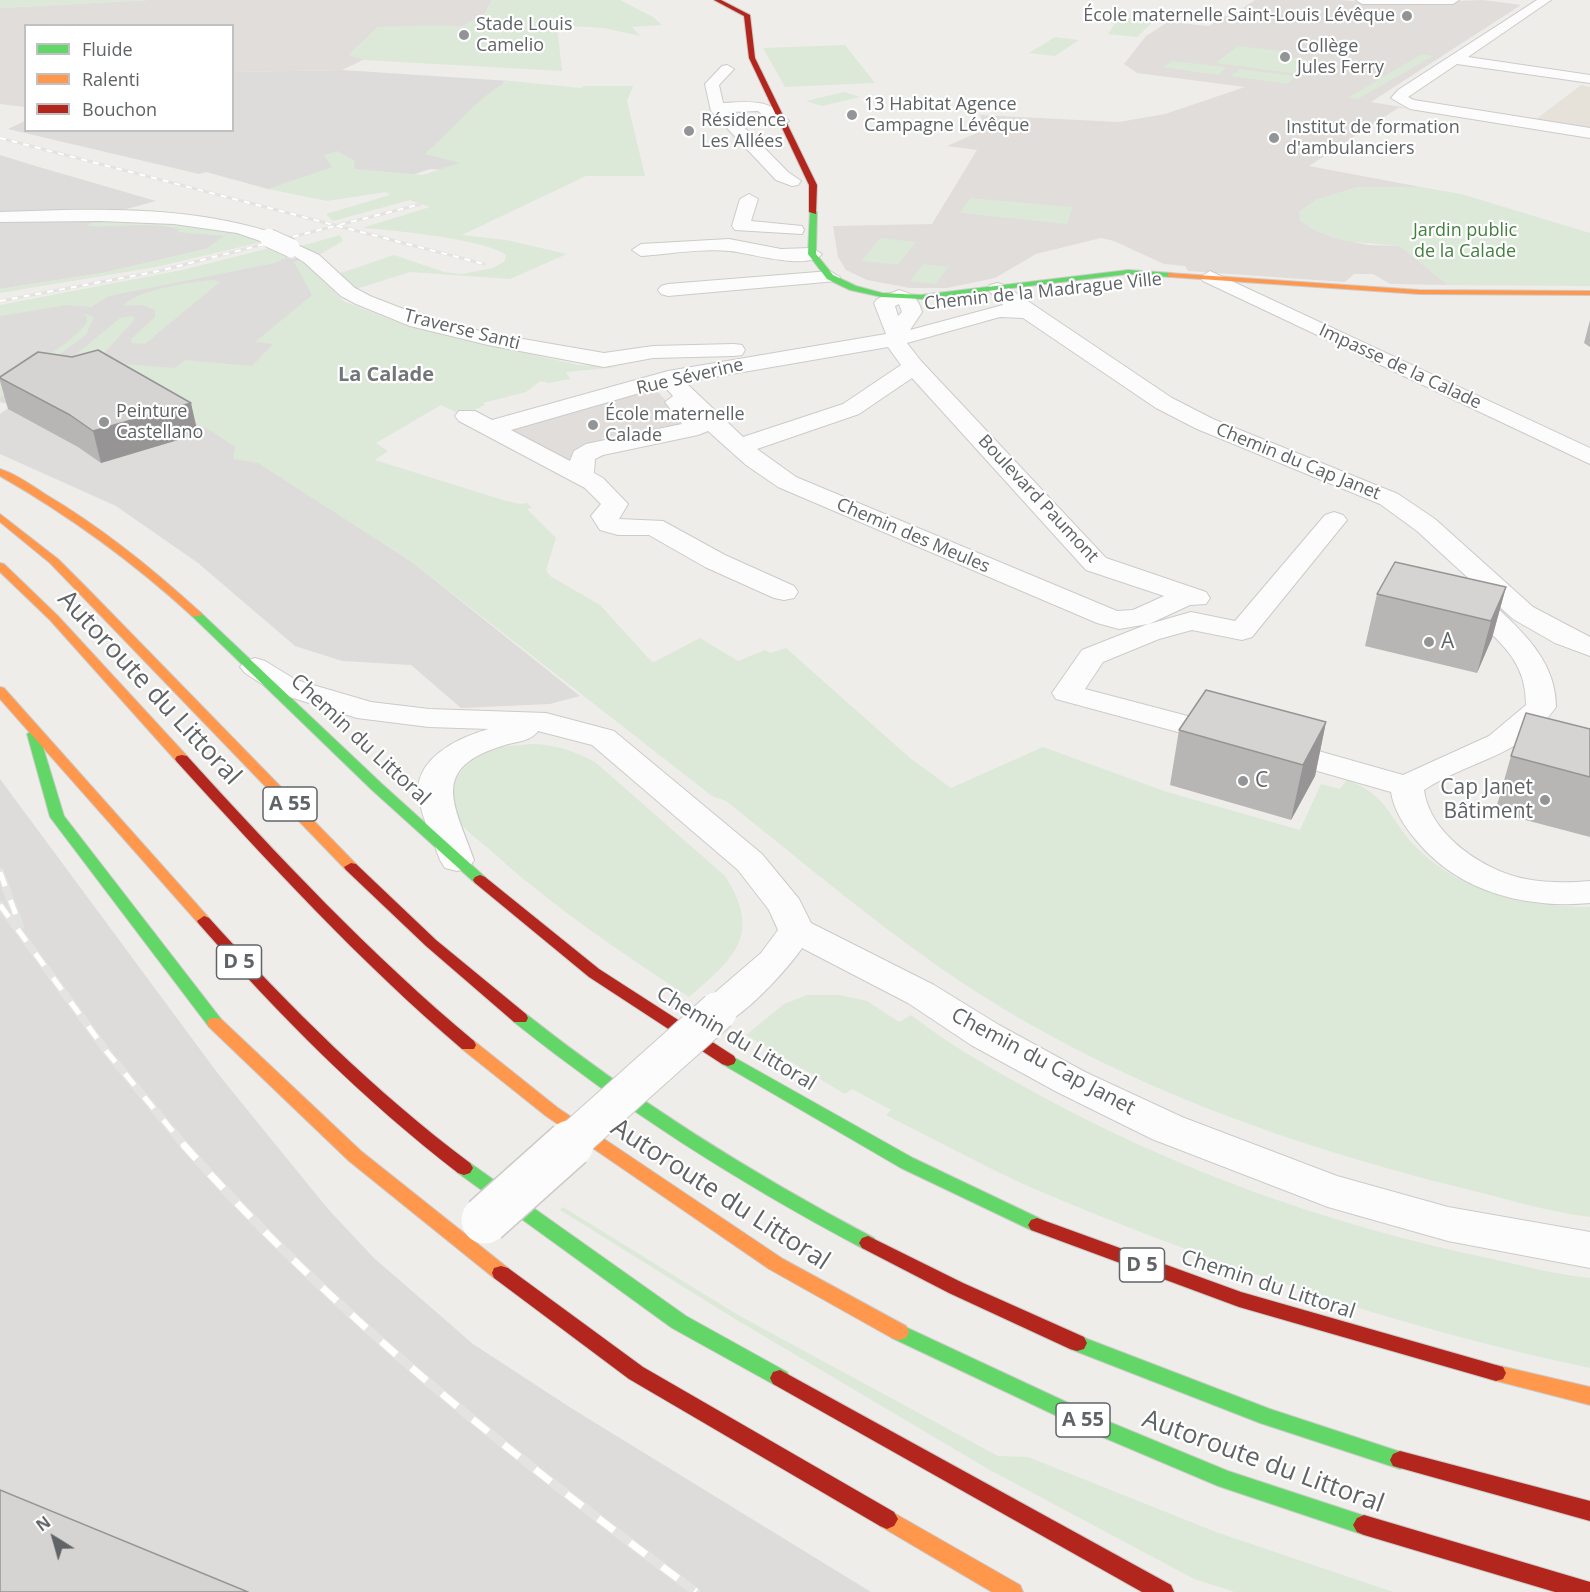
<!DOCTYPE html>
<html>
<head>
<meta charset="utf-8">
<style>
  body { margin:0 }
  #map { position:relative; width:1590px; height:1592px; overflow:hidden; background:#efedea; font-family:"Open Sans",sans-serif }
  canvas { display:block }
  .legend { position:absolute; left:24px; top:24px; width:210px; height:108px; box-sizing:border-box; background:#fff; border:2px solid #bfc1c2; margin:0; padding:8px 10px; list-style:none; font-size:18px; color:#606467 }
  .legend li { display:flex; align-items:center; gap:12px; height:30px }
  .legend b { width:30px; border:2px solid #bfc1c2 }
  .north { position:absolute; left:24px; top:1508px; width:60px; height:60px; -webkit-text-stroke:4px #fff; paint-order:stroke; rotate:323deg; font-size:16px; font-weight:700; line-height:24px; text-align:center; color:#606467 }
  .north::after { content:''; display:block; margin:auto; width:21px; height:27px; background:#606467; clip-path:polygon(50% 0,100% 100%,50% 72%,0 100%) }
</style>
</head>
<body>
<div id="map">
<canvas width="1590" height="1592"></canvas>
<ul class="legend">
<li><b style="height:8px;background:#63d668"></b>Fluide</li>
<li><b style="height:8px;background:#ff974d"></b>Ralenti</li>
<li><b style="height:8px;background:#b3261e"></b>Bouchon</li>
</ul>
<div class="north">N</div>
</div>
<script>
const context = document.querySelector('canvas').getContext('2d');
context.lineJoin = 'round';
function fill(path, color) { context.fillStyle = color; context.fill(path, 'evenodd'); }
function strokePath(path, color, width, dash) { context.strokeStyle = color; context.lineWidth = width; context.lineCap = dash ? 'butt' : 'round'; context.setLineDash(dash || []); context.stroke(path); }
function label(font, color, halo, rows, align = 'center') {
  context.font = font + ' "Open Sans",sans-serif'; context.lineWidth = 4.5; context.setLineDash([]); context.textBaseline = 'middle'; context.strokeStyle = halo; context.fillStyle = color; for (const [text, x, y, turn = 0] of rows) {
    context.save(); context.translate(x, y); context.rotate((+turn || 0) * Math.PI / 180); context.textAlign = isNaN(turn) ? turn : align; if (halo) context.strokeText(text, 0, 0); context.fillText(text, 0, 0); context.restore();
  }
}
fill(new Path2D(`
  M 1581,85 L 1590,87 L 1590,129 L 1535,120 Z`), '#e7e2d9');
fill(new Path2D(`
  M 342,70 L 511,81 L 504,82 L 464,171 L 430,169 L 409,176 L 268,189 L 206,172 L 199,174 L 8,129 L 25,121 L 26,130 L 232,130 L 233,72 Z
  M 0,155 L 39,167 L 156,201 L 108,214 L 0,215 Z
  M 0,218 L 215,226 L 229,236 L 206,249 L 103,273 L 0,289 Z
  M 290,256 L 288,258 L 303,259 L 343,301 L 259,463 L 412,562 L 580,696 L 550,704 L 461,708 L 411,665 L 342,661 L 295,646 L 198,563 L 116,506 L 0,454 L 0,414 L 13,405 L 0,402 L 0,312 Z
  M 0,779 L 219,1075 L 328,1209 L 374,1258 L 473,1344 L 571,1408 L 871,1592 L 0,1592 Z`), '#dedcdb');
fill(new Path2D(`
  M 149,0 L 492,0 L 484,15 L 463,26 L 378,27 L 349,55 L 365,59 L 342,70 L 233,72 L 232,26 L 26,26 L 25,107 L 0,104 L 0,8 Z
  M 1255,0 L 1340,0 L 1384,4 L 1483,0 L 1521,5 L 1371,102 L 1407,108 L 1398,108 L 1309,166 L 1421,187 L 1358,187 L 1316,200 L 1299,212 L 1309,227 L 1332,237 L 1368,245 L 1400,246 L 1448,285 L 1390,284 L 1373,274 L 1354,274 L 1345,282 L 1188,271 L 1185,266 L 1164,264 L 1114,241 L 1101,238 L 1036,254 L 995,278 L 947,288 L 910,288 L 867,280 L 846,270 L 838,257 L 833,226 L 932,224 L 977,150 L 947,146 L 986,129 L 980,115 L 1119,122 L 1165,114 L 1245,87 L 1137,73 L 1124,64 L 1146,36 L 1168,22 L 1209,26 L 1225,16 L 1231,16 Z
  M 656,390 L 687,423 L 657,428 L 659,432 L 634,436 L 631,433 L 602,438 L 604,442 L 565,463 L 504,428 Z`), '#e0ddda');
fill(new Path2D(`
  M 0,0 L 149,0 L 0,8 Z
  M 492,0 L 620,0 L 653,17 L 662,25 L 632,27 L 640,36 L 604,28 L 557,25 L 562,71 L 363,60 L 349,55 L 378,27 L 463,26 L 484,15 Z
  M 1112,16 L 1154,21 L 1137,37 L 1108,34 L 1114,25 Z
  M 1055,37 L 1079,40 L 1055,56 L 1029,53 Z
  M 845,45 L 875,83 L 785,87 L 763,48 Z
  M 1238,46 L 1283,51 L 1278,56 L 1328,62 L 1313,76 L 1215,63 Z
  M 1422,54 L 1433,56 L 1358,99 L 1347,98 Z
  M 1173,61 L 1227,67 L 1218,75 L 1162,67 Z
  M 1240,69 L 1296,76 L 1288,84 L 1230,76 Z
  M 511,81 L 581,88 L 584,86 L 633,86 L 627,101 L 645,176 L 586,176 L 462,235 L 506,240 L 567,254 L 510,279 L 410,272 L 356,289 L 335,275 L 394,255 L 444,272 L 462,274 L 493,268 L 505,261 L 506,255 C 485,239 392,230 362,228 L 430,207 L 410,200 L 333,221 L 326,214 L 390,195 L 386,192 L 327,201 L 268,189 L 332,167 L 324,155 L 337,151 L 354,160 L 355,169 L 423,175 L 459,163 L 425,154 C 443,138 491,84 511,81 Z
  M 844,92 L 860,97 L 822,106 L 806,101 Z
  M 1358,187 L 1421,187 L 1461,194 L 1590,233 L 1590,286 L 1448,285 L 1400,246 L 1345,241 L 1318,232 L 1300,221 L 1299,212 L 1316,200 Z
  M 970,198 L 1073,207 L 1067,224 L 960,213 Z
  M 96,219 L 215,226 L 266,241 L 156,267 L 0,293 L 0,289 L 103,273 L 206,249 L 224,236 L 177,232 L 180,229 C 147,221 119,228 87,226 Z
  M 340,235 L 343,241 L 317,256 L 298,247 Z
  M 880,238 L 916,242 L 898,265 L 861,261 Z
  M 278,246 L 290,256 L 275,263 L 109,296 L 91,307 L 68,305 L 0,316 L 0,305 L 182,270 Z
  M 303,259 L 343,301 L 405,325 L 578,365 L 619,367 L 566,372 L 570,379 L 549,383 L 540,381 L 526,392 L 483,403 L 485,405 L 462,415 L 441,405 L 376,443 L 388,451 L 375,460 L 503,500 L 520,504 L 527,503 L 532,508 L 527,509 L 556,538 L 546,570 L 550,576 L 600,605 L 650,660 L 654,662 L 700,638 L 738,661 L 765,650 L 770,653 L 786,648 L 910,758 L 951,788 L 1043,747 L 1164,791 L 1300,830 L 1321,784 L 1340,789 L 1347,780 C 1389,795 1389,820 1417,848 C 1463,894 1529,907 1590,907 L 1590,1217 C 1547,1212 1504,1198 1462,1188 C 1292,1146 1122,1086 975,991 C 887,934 808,866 726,801 L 712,796 L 412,562 L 258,463 L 233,459 L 235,447 L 213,432 L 144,398 L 52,374 L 120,318 L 133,316 L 134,320 L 96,362 L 175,368 L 185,360 L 252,366 L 273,344 L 255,342 L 312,295 L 294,262 Z
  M 923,264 L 948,267 L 936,284 L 910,281 Z
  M 214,280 L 220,282 L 145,344 L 132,343 L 131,339 L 155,317 L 155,310 L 142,305 L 123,306 C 138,289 191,282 214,280 Z
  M 86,314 L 94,317 L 86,335 L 0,398 L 0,377 C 31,367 68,347 87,322 L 87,316 L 83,315 Z
  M 533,744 C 557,745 574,751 595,762 L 725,876 C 762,934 736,957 689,997 C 619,951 550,905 488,848 C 477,839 459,826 454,812 C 443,781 472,752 501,747 C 512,745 523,745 533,744 Z
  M 807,995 L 840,995 L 867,1001 L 899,1022 L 911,1015 C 948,1044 989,1067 1030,1090 C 1173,1169 1328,1225 1488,1258 C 1521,1265 1556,1275 1590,1278 L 1590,1368 C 1399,1328 1212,1264 1032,1188 C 983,1166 934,1139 886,1115 L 891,1110 L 852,1089 L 845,1094 L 746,1035 L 784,1004 Z
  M 563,1207 L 738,1315 L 998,1456 L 1028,1457 L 1216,1532 L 1393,1592 L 1235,1592 L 1194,1579 L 988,1469 L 735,1319 L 560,1210 Z`), '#dce8d8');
const street = new Path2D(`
  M 1356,0 L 1459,0 L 1453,4 L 1362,4 Z
  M 1537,0 L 1551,0 L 1468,57 L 1590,75 L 1590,83 L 1457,64 L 1408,97 L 1414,100 L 1590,128 L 1590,138 L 1410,109 L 1391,98 L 1398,90 Z
  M 727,65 L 734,69 L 719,85 L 723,103 C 751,102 769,98 789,121 L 781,126 L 768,120 L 758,111 L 729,112 L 788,172 L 801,181 L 798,185 L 792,186 L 776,180 L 711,111 L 705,84 L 722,66 Z
  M 749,194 L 758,199 L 751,221 L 802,226 L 804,230 L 802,234 L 735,230 L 732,226 L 740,199 Z
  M 64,210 C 136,209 207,211 276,234 L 278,238 L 269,244 L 237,233 L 174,224 L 100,221 L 0,222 L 0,212 Z
  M 729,239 L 781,249 L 812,248 L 822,254 C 809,271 749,253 730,251 C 702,248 670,254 641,256 L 632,250 L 641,244 Z
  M 291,242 L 319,255 L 355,288 L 370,296 L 424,317 L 488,333 L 604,353 L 653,346 L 734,344 L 742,345 L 745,350 L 742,355 L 734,356 L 653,358 L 604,367 L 488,345 L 410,326 L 356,304 L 341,296 L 305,263 L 282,248 L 284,244 Z
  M 830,271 L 840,277 L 837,281 L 668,296 L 661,294 L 658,290 L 661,286 L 668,284 Z
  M 1210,271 L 1590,448 L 1590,464 L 1203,281 L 1200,277 Z
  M 997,283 L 1004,285 L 1172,398 L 1213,419 L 1398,494 L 1435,519 L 1533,607 L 1590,637 L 1590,656 L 1555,643 L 1513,619 L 1417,531 L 1380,504 L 1197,429 L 1156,408 L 1023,318 L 1000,317 L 907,343 L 921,361 L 1106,558 L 1206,592 L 1210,598 L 1206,604 L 1190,605 L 1149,624 L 1191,612 L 1235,621 L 1325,515 L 1334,512 L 1343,515 L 1347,520 L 1252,637 L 1242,640 L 1192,630 L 1159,639 L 1103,662 L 1085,689 L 1237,729 L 1242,736 L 1237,743 L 1226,745 L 1056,699 L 1052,693 L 1082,650 L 1148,624 L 1119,629 L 1097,623 L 778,487 L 746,465 L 708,431 L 698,435 L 603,455 L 595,459 L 594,473 L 603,478 L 628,504 L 619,519 L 663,521 L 725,555 L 794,586 L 798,592 L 794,598 L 784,600 L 774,598 L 705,567 L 649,535 L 618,535 L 600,530 L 591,516 L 601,504 L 585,488 L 459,421 L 455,416 L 459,411 L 475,411 L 492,420 L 668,371 L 886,334 L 874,303 L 877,299 L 899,290 C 913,294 918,298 922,312 L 910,330 L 1003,305 L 987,289 L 990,285 ZM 899,304 L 902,312 L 898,316 L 895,306 ZM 888,347 L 901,365 L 843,404 L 743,437 L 685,382 ZM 912,378 L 1086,570 L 1164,596 L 1133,610 L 1117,611 L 796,477 L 757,449 L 859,414 ZM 664,386 L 673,396 L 665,402 L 682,424 L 586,444 L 574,451 L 570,461 L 511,430 Z
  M 1464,583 L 1474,585 C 1509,622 1556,652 1556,707 C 1521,758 1471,759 1424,790 C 1430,835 1484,871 1526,879 C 1547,883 1568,883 1590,881 L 1590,903 C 1526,909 1458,892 1416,840 C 1404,826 1394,810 1391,792 L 1265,756 L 1260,749 L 1265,742 L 1276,739 L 1403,775 L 1489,736 L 1526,705 C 1527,647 1479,632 1450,591 L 1454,585 Z
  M 255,658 L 265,661 L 296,680 L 371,702 L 429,709 L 546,713 L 614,731 L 762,854 L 799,899 L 811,923 L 934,985 L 999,1025 L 1085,1072 L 1182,1117 L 1337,1176 L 1448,1207 L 1590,1232 L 1590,1268 L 1448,1241 L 1328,1207 L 1152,1139 L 1057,1092 L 971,1045 L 908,1003 L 802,948 C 790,966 739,1024 718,1024 C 714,1024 708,1021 704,1020 L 699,1011 L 704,1002 L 761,953 L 778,930 L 769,910 L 738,870 L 592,745 L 538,731 C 530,742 517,741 505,745 C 428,768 454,803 474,860 L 469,868 L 457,871 L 445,868 L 440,860 C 433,840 422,819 419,798 C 412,759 459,737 489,729 L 429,727 L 357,718 L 274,692 L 245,673 L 240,667 L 245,661 Z`);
const fast = new Path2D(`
  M 810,210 L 817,212 L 816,254 L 833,275 L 856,286 L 882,293 L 921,295 L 1128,270 L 1171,273 L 1175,275 L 1171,277 L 1128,274 L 921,299 L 882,297 L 850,290 L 827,279 L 808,254 Z
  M 196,611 L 200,612 L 382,784 L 485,877 L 487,880 L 485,883 L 475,883 L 372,790 L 192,616 L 190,614 Z
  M 33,730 L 39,734 L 64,816 L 221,1019 L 223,1023 L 221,1027 L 209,1027 L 50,817 L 27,734 Z
  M 520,1013 L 526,1014 C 635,1100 751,1173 874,1238 L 877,1243 L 874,1248 L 868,1250 L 862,1248 C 739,1183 623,1109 514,1022 L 512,1018 L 514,1014 Z
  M 728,1054 L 913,1158 L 1043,1220 L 1046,1225 L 1043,1230 L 1037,1232 L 1031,1230 L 901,1168 L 722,1064 L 720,1060 L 722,1056 Z
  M 464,1161 L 470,1163 L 686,1316 L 787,1372 L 790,1378 L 787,1384 L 780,1386 L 773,1384 L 672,1328 L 458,1173 L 455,1168 L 458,1163 Z
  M 899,1324 L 1107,1421 L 1228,1471 L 1371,1518 L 1375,1525 L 1371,1532 L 1364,1535 L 1218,1486 L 1093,1433 L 892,1338 L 889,1332 L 892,1326 Z
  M 1077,1335 L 1270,1409 L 1407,1454 L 1410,1460 L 1407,1466 L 1400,1469 L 1260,1423 L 1070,1349 L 1067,1343 L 1070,1337 Z`);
const slow = new Path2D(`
  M 1168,273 L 1419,290 L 1590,291 L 1590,295 L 1419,294 L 1171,277 L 1168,277 Z
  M 0,469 C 16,474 31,485 45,494 C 101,527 152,568 200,612 L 202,614 L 200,616 L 192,616 C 133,562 70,516 0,476 Z
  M 0,514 L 58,559 L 87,588 L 356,864 L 358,867 L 356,870 L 346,870 L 50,563 L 0,522 Z
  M 0,563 L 4,564 L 58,616 L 187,756 L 189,759 L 187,762 L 177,762 L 50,620 L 0,572 Z
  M 0,687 L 4,688 L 209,918 L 211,921 L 209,924 L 199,924 L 0,699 Z
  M 215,1018 L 221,1019 L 361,1151 L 508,1268 L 510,1273 L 508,1278 L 501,1280 L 494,1278 L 349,1161 L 209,1027 L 207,1023 L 209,1019 Z
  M 468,1039 L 474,1041 L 558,1108 L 783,1259 L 906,1326 L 909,1332 L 906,1338 L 899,1340 L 892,1338 L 769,1269 L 546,1116 L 462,1049 L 460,1045 L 462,1041 Z
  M 1496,1365 L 1590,1387 L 1590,1405 L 1489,1379 L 1486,1373 L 1489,1367 Z
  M 887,1509 L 1020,1585 L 1023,1592 L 992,1592 L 880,1526 L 876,1519 L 880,1512 Z`);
const jam = new Path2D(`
  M 714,0 L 721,0 L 750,15 L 755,58 L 817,185 L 816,214 L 809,212 L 809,185 L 749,58 L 744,16 Z
  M 182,755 L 187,756 C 278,856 370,954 474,1041 L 476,1045 L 474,1049 L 462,1049 C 359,961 268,862 177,762 L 175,759 L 177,756 Z
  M 351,863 L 356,864 L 436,940 L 526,1014 L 528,1018 L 526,1022 L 514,1022 L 426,946 L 346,870 L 344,867 Z
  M 480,875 L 485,877 L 599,969 L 734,1056 L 736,1060 L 734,1064 L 728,1066 L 722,1064 L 589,977 L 475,883 L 473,880 L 475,877 Z
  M 204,916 L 209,918 C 290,1007 374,1091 470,1163 L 473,1168 L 470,1173 L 464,1175 L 458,1173 C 362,1099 279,1015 199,924 L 197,921 Z
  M 1037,1218 L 1241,1292 L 1496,1365 L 1503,1367 L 1506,1373 L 1503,1379 L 1496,1381 L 1239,1307 L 1031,1230 L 1028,1225 L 1031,1220 Z
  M 868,1236 L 963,1283 L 1084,1337 L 1087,1343 L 1084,1349 L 1077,1351 L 1070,1349 L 949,1293 L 862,1248 L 859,1243 L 862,1238 Z
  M 501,1266 L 508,1268 L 643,1367 L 894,1512 L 898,1519 L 894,1526 L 887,1529 L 880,1526 L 629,1379 L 494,1278 L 492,1273 L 494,1268 Z
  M 780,1370 L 1171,1585 L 1174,1592 L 1142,1592 L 773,1384 L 770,1378 L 773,1372 Z
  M 1400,1451 L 1590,1501 L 1590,1521 L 1393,1466 L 1390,1460 L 1393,1454 Z
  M 1364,1515 L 1590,1582 L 1590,1592 L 1555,1592 L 1364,1535 L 1357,1532 L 1353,1525 L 1357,1518 Z`);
strokePath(street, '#cccbca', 2);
strokePath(fast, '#cbcbca', 2);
strokePath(slow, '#cbcbca', 2);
strokePath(jam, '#cbcbca', 2);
fill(street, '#fdfcfc');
fill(fast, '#63d668');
fill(slow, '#ff974d');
fill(jam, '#b3261e');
const railFar2 = new Path2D(`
  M 0,138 L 484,264
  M 0,301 L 159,271 L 421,204`);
const railFar1 = new Path2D(`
  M 0,872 L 20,926
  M 0,905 L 107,1052 L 184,1145`);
const rail = new Path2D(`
  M 183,1144 C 334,1316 513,1456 696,1592`);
strokePath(railFar2, '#e3e3e2', 3);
strokePath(railFar1, '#e3e3e2', 8);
strokePath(rail, '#e3e3e2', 9);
strokePath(railFar2, '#fff', 2, [6]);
strokePath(railFar1, '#fff', 5, [15]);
strokePath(rail, '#fff', 7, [20]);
const streetBridgeFar2 = new Path2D(`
  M 269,238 L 291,248`);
const streetBridgeFar1 = new Path2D(`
  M 568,1145 L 718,1011`);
const streetBridge = new Path2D(`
  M 485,1220 L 570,1144`);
strokePath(streetBridgeFar2, '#cccbca', 20, []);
strokePath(streetBridgeFar1, '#cccbca', 40, []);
strokePath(streetBridge, '#cccbca', 50, []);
strokePath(streetBridgeFar2, '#fdfcfc', 18);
strokePath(streetBridgeFar1, '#fdfcfc', 38);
strokePath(streetBridge, '#fdfcfc', 47);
fill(new Path2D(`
  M 1590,320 L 1590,347 L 1584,343 Z
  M 0,377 L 198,434 L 101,463 L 78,447 L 8,409 L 0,381 Z
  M 1506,587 L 1492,638 L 1477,673 L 1365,646 L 1377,594 Z
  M 1326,722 L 1315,776 L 1291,820 L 1170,785 L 1179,730 Z
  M 1590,729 L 1590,837 L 1495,812 L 1511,756 Z`), '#b8b6b5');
fill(new Path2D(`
  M 191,403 L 198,434 L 101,463 L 93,431 Z
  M 1506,587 L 1492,638 L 1477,673 L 1491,621 Z
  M 1326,722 L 1315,776 L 1291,820 L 1303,765 Z`), '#969494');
const building = new Path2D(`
  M 98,350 L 191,403 L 93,431 L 70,415 L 0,378 L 0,377 L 38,352 L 72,357 Z
  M 1395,562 L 1506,587 L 1491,621 L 1377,594 Z
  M 1206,690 L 1326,722 L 1303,765 L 1179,730 Z
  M 1526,713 L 1590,729 L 1590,777 L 1511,756 Z
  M 0,1490 L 248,1592 L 0,1592 Z`);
fill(building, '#d6d4d3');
strokePath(building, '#969494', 1.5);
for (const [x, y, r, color] of [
  [1407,16,6,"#929495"],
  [464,35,6,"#929495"],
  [1285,57,6,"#929495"],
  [852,115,6,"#929495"],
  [689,131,6,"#929495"],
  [1274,138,6,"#929495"],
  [104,422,6,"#929495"],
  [593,425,6,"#929495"],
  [1429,642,6,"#929495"],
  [1243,781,6,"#929495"],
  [1545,800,6,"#929495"]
]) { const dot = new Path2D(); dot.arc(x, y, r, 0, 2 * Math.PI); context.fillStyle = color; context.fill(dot); strokePath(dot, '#fff', 2); }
label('18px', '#606467', '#fff', [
  ["École maternelle Saint-Louis Lévêque",1395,16,"right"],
  ["Stade Louis",476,25],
  ["Camelio",476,46],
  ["Collège",1297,47],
  ["Jules Ferry",1297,68],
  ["13 Habitat Agence",864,105],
  ["Campagne Lévêque",864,126],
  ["Résidence",701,121],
  ["Les Allées",701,142],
  ["Institut de formation",1286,128],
  ["d'ambulanciers",1286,149],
  ["Peinture",116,412],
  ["Castellano",116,433],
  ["École maternelle",605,415],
  ["Calade",605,436]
], 'left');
label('18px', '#437f3f', '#fff', [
  ["Jardin public",1465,231],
  ["de la Calade",1465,252]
]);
label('18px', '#606467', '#fff', [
  ["Chemin de la Madrague Ville",1043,292,-6],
  ["Traverse Santi",462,330,14],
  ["Impasse de la Calade",1400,367,25],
  ["Rue Séverine",690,377,-13],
  ["Chemin du Cap Janet",1298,462,22],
  ["Boulevard Paumont",1038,499,47],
  ["Chemin des Meules",913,536,23]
]);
label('bold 20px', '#717679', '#fff', [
  ["La Calade",386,375]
]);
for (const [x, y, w] of [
  [290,804,54],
  [239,962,45],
  [1142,1265,45],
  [1083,1420,54]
]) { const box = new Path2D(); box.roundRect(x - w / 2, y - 17, w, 34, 4.5); context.fillStyle = '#fff'; context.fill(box); strokePath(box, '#606467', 1.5); }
label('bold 20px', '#606467', null, [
  ["A 55",290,804],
  ["D 5",239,962],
  ["D 5",1142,1265],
  ["A 55",1083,1420]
]);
label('21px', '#606467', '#fff', [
  ["A",1441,642],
  ["C",1255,781],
  ["Cap Janet",1533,788,"right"],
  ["Bâtiment",1533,812,"right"]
], 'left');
label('21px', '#606467', '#fff', [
  ["Chemin du Littoral",360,740,43],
  ["Chemin du Littoral",736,1039,31],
  ["Chemin du Cap Janet",1043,1062,28],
  ["Chemin du Littoral",1268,1285,18]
]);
label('26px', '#606467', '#fff', [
  ["Autoroute du Littoral",149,688,47],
  ["Autoroute du Littoral",720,1195,33],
  ["Autoroute du Littoral",1263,1462,20]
]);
</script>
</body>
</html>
